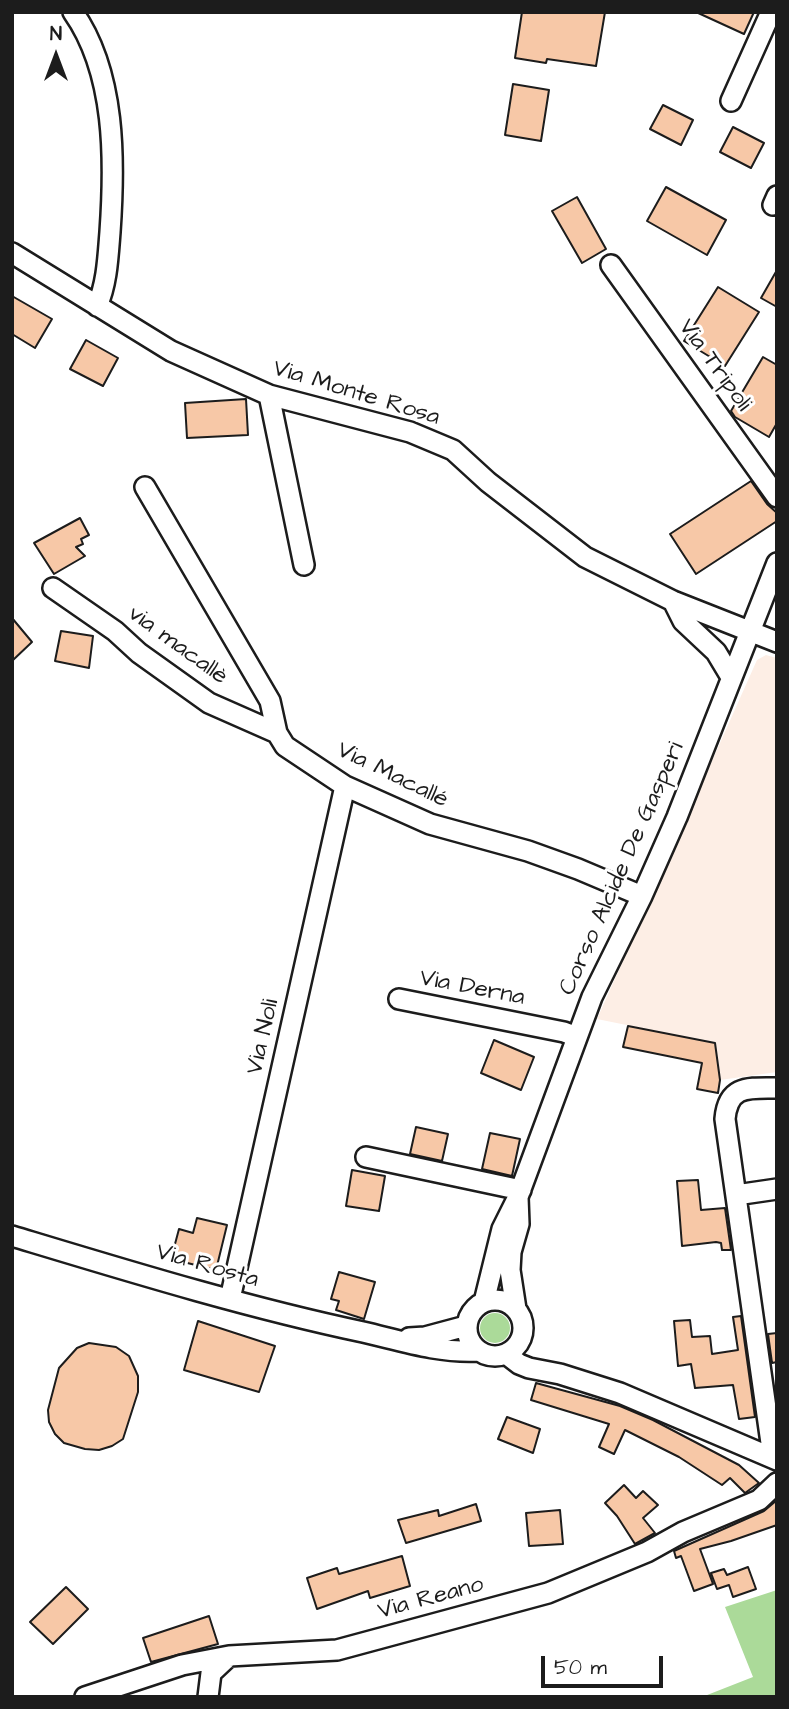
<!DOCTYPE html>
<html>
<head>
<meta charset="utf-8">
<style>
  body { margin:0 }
  #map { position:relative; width:789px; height:1709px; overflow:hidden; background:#fff; font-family:"Architects Daughter",sans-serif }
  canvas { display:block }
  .frame { position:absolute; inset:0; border:14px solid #1c1c1c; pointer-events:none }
  .north { position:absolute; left:21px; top:21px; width:70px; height:70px; -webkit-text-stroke:5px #fff; paint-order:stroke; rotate:0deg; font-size:19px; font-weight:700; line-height:28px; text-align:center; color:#1c1c1c }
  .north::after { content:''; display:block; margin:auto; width:24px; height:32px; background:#1c1c1c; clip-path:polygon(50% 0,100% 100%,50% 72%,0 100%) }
  .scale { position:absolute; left:541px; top:1656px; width:122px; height:32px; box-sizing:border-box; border:4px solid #1c1c1c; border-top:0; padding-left:9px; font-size:21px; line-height:24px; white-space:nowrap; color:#1c1c1c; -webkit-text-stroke:5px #fff; paint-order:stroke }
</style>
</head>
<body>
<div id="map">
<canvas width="789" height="1709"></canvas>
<div class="frame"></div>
<div class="north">N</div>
<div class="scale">50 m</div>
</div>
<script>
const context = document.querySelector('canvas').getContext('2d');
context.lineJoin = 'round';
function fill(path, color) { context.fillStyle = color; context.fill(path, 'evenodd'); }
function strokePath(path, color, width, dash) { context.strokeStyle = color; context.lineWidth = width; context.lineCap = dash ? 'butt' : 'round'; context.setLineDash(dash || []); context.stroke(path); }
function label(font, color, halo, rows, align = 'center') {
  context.font = font + ' "Architects Daughter",sans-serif'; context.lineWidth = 6; context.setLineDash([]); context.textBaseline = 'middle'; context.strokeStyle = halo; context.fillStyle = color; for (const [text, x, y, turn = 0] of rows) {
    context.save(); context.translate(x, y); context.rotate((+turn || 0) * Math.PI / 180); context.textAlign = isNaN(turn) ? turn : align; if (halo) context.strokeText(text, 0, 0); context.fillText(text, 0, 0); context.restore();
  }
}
fill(new Path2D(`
  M 766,655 L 777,658 L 777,1072 L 720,1080 L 715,1043 L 597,1019 L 757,660 Z`), '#fdeee5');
fill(new Path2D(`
  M480 1328a15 15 0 1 1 30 0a15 15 0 1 1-30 0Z
  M 777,1590 L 777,1697 L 702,1697 L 753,1677 L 725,1607 Z`), '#abda99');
const building = new Path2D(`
  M 522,12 L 605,12 L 596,66 L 547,59 L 546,63 L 515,58 Z
  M 696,12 L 754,12 L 744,34 Z
  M 513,84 L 549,90 L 541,141 L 505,135 Z
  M 663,105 L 693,120 L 681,145 L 650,129 Z
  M 733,127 L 764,143 L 751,168 L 720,152 Z
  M 666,187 L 726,220 L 707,255 L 647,221 Z
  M 577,197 L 606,249 L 582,263 L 552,211 Z
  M 777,270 L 777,307 L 761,298 Z
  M 718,287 L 759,312 L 725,366 L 684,341 Z
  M 12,296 L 52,319 L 35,348 L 12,334 Z
  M 86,340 L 118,358 L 103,386 L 70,369 Z
  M 763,357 L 777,365 L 777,423 L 769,437 L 735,417 L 731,411 Z
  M 246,399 L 248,435 L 187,438 L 185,403 Z
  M 751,481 L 767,504 L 777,513 L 777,521 L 696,574 L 670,534 Z
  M 80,518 L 89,535 L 81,539 L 83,544 L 76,547 L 85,556 L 54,574 L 34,543 Z
  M 12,618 L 32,642 L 12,661 Z
  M 61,631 L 93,636 L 89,668 L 55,661 Z
  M 628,1026 L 715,1043 L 720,1080 L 718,1093 L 697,1089 L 702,1063 L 623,1047 Z
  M 494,1040 L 534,1057 L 521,1090 L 481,1073 Z
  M 416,1127 L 448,1134 L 442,1161 L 410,1154 Z
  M 490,1133 L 520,1139 L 512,1176 L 482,1169 Z
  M 352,1170 L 385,1176 L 379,1211 L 346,1206 Z
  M 698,1180 L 701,1210 L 725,1208 L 731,1250 L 722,1250 L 721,1243 L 716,1242 L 682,1246 L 677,1181 Z
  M 197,1218 L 227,1225 L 216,1270 L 171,1259 L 179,1229 L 193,1233 Z
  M 339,1272 L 375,1282 L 364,1319 L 336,1310 L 339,1301 L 331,1299 Z
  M 741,1316 L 755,1417 L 739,1419 L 733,1385 L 695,1388 L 691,1364 L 678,1366 L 674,1321 L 690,1320 L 692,1337 L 710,1336 L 712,1354 L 738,1350 L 733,1317 Z
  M 198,1321 L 275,1346 L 259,1392 L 184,1370 Z
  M 777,1333 L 777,1362 L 772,1363 L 768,1334 Z
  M 89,1343 L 116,1347 L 129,1356 L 138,1376 L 138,1392 L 123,1439 L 112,1446 L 99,1450 L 85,1449 L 64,1443 L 55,1434 L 49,1422 L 48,1410 L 59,1368 L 77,1348 Z
  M 536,1383 L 620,1406 L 653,1420 L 739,1465 L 759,1483 L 745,1493 L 730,1478 L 722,1485 L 679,1457 L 625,1430 L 614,1454 L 599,1447 L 609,1424 L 531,1400 Z
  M 507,1417 L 540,1429 L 533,1453 L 498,1439 Z
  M 624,1485 L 636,1498 L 643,1491 L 658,1505 L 643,1518 L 655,1533 L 635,1544 L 617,1516 L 605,1503 Z
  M 777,1500 L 777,1525 L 731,1541 L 700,1549 L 713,1584 L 694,1591 L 681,1556 L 676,1558 L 674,1551 L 764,1511 Z
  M 476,1504 L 481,1521 L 406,1543 L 398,1520 L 438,1510 L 439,1516 Z
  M 560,1510 L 563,1544 L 529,1546 L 526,1513 Z
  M 402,1556 L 410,1586 L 370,1598 L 368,1591 L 317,1609 L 307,1578 L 337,1568 L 339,1574 Z
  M 748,1567 L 756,1589 L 733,1597 L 729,1585 L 717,1589 L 711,1573 L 724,1569 L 727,1575 Z
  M 66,1587 L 88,1609 L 53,1644 L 30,1622 Z
  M 209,1616 L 218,1644 L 151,1662 L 143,1638 Z`);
fill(building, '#f7c8a7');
strokePath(building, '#1c1c1c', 2);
const minor = new Path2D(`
  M 73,12 C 116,73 115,161 110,232 C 108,257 107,284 97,306
  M 731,101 L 771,12
  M 773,205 L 777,196
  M 12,253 L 171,351 L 269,395 L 410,432 L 453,450 L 488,482 L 585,557 L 673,601 L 777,642
  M 611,265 L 777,497
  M 269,395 L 304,565
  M 145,487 L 270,701 L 277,733 L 285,746 L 345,786 L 430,824 L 528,851 L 578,869 L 642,896
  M 53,588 L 115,631 L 139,653 L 209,703 L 277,733
  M 673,601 L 683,621 L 716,652 L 731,677
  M 399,999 L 564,1032 L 577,1037
  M 366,1157 L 521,1190
  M 736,1195 L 777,1189
  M 12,1236 C 128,1271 245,1307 363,1332 C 402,1341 438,1353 478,1351
  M 230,1299 L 345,786
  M467 1328a28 28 0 1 1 56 0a28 28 0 1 1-56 0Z
  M 484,1302 L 502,1229 L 518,1197 L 592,997 L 642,896 L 677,817 L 777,563
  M 516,1309 L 510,1270 L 511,1252 L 519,1224 L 518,1197
  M 409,1338 L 425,1337 L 466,1326
  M 506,1354 L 519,1364 L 529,1368 L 560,1374 L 620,1393 L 777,1460
  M 773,1457 L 725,1119 C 728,1085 748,1088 777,1088
  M 85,1697 L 182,1665 L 229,1656 L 337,1650 L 548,1593 L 647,1552 L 683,1532 L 759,1500 L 777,1483
  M 208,1697 L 211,1673 L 228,1657`);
strokePath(minor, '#1c1c1c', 24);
strokePath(minor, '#fff', 19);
label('24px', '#1c1c1c', '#fff', [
  ["Via Tripoli",714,366,54],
  ["Via Monte Rosa",356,394,17],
  ["via macallè",177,646,36],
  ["Via Macallé",392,776,26],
  ["Corso Alcide De Gasperi",623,869,-66],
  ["Via Derna",472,989,11],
  ["Via Noli",264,1037,-77],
  ["Via Rosta",207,1267,16],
  ["Via Reano",431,1599,-15]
]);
</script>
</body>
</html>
